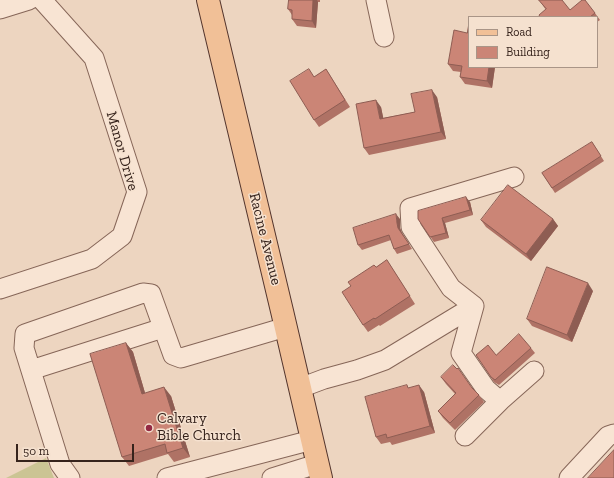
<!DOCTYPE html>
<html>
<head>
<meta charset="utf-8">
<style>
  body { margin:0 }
  #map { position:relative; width:614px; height:478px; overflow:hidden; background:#edd5c0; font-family:"Zilla Slab",serif }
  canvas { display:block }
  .legend { position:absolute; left:468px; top:16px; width:130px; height:52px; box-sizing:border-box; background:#f5e1cf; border:1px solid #a99587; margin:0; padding:5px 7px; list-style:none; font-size:12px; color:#36231c }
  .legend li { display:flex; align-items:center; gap:8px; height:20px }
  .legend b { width:20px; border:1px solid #a99587 }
  .scale { position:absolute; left:16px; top:444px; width:118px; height:18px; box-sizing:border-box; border:2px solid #36231c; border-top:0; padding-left:5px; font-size:12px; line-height:14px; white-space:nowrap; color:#36231c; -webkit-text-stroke:3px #f5e1cf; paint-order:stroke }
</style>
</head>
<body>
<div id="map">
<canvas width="614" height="478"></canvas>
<ul class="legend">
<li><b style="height:5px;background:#f1c097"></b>Road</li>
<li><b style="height:11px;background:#cb8576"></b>Building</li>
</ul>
<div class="scale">50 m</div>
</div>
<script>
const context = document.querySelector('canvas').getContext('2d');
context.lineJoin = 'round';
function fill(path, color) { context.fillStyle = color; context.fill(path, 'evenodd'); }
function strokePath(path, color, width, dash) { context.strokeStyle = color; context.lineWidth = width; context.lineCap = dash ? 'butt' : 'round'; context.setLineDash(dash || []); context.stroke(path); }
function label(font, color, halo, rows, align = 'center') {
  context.font = font + ' "Zilla Slab",serif'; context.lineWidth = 3; context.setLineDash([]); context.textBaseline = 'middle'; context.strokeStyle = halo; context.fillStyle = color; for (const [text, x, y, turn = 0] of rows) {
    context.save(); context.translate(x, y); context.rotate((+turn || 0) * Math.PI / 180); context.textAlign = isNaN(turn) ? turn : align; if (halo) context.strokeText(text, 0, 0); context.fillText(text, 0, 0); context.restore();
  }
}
fill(new Path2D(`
  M 46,458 L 54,478 L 6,478 Z`), '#cbc494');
const minor = new Path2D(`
  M 376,0 L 384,37
  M 0,9 L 29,0
  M 0,289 L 92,259 L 122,236 L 137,192 L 94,58 L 42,0
  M 474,306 L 451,288 L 411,227 L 410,208 L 514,177
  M 474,306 L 461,353 L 486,389 L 500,401 L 534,371
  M 31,370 L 163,328
  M 300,388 L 324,379 L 357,370 L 385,360 L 474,306
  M 465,436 L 500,401
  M 70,478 L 60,464 L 24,348 L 25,334 L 143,293 L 151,294 L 173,355 L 181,358 L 286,327
  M 167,478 L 312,440
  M 272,478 L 317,464
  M 569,478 L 608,436 L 614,434`);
const major = new Path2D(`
  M 208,0 L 282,311 L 321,478`);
strokePath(minor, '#866658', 21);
strokePath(major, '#54352d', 24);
strokePath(minor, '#f8e4d3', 19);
strokePath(major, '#f1c097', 22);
fill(new Path2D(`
  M 289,0 L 320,0 L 320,2 L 318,2 L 316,28 L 297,26 L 292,19 L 292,15 L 288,9 Z
  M 539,0 L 570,10 L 595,13 L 600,20 L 597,22 L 597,17 L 540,17 L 546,10 Z
  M 467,33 L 495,67 L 492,88 L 465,84 L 460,77 L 461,72 L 453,71 L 448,64 Z
  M 326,69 L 350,107 L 319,127 L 314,120 L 314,77 Z
  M 437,97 L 446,139 L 369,155 L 364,148 L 381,107 L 383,118 L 415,112 Z
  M 592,142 L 604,161 L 555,193 L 542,173 Z
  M 470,202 L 473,215 L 445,223 L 449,238 L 434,242 L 418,219 Z
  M 400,219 L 400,228 L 402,233 L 412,249 L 397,254 L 394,249 L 391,240 L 362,250 L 358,245 Z
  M 553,219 L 558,226 L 531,261 L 486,227 L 481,220 Z
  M 387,260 L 415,304 L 380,326 L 379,325 L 368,332 L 363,325 L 351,286 L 376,267 Z
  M 593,291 L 572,342 L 532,326 L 527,319 Z
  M 126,343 L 133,352 L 145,393 L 171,396 L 190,457 L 174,462 L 168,454 L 129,466 L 122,457 Z
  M 531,348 L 535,353 L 499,385 L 494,382 L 476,355 L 496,355 Z
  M 441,377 L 472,388 L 479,395 L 484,402 L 455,430 L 443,418 L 438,411 L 455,394 L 446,384 Z
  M 409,388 L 424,392 L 435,433 L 392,445 L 390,442 L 381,444 L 376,437 Z`), '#af7265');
fill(new Path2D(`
  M 313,0 L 317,0 L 318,2 L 316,28 L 312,21 Z
  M 489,67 L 495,67 L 492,88 L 487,81 Z
  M 432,90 L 437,97 L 446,139 L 441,132 Z
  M 376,100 L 381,107 L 385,126 L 380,119 Z
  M 466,197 L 470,202 L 473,215 L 470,210 Z
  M 396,214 L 400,219 L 400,228 L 402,233 L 412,249 L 398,228 L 397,223 Z
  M 442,218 L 445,223 L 449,238 L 446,233 Z
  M 553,219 L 558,226 L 531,261 L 526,254 Z
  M 588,283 L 593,291 L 572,342 L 567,335 Z
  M 126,343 L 133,352 L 148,403 L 142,394 Z
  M 419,385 L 424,392 L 435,433 L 430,426 Z
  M 164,387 L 171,396 L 190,457 L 183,448 Z`), '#8e5d53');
const building = new Path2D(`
  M 289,0 L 313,0 L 312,21 L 292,19 L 292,10 L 288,9 Z
  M 539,0 L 562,0 L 570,10 L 582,0 L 585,0 L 595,13 L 590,17 L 540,17 L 539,15 L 546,9 Z
  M 469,23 L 469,67 L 489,67 L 487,81 L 460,77 L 462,66 L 448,64 L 454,30 L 467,33 Z
  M 309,69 L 314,77 L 326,69 L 345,100 L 314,120 L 290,81 Z
  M 432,90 L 441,132 L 364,148 L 356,104 L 376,100 L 380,119 L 415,112 L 411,94 Z
  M 592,142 L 601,156 L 552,188 L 542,173 Z
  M 508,185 L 553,219 L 526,254 L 481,220 Z
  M 466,197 L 470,210 L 442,218 L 446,233 L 430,237 L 418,219 L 418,211 Z
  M 396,214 L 397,223 L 398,228 L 409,244 L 394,249 L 389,235 L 358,245 L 353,228 Z
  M 387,260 L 410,296 L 375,319 L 374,318 L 363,325 L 342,292 L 351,286 L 348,282 L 374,265 L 376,267 Z
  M 547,267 L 588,283 L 567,335 L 527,319 Z
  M 519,334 L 531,348 L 495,380 L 491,377 L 476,355 L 488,345 L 496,355 Z
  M 126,343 L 142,394 L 164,387 L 183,448 L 167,453 L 165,444 L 122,457 L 90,354 Z
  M 453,365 L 457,369 L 458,368 L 472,388 L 479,395 L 450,423 L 438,411 L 456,393 L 441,377 Z
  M 407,385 L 408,388 L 419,385 L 430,426 L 387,438 L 386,434 L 376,437 L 365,397 Z
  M 614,450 L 614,478 L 588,478 Z`);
fill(building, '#cb8576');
strokePath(building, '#8e5d53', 1);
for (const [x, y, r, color] of [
  [149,428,4,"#942943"]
]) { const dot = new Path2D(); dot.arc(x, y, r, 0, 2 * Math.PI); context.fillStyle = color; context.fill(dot); strokePath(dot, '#f5e1cf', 1.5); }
label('15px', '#36231c', '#f5e1cf', [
  ["Manor Drive",122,151,74],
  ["Racine Avenue",265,239,76]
]);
label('15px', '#36231c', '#f5e1cf', [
  ["Calvary",157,419],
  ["Bible Church",157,436]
], 'left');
</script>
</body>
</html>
